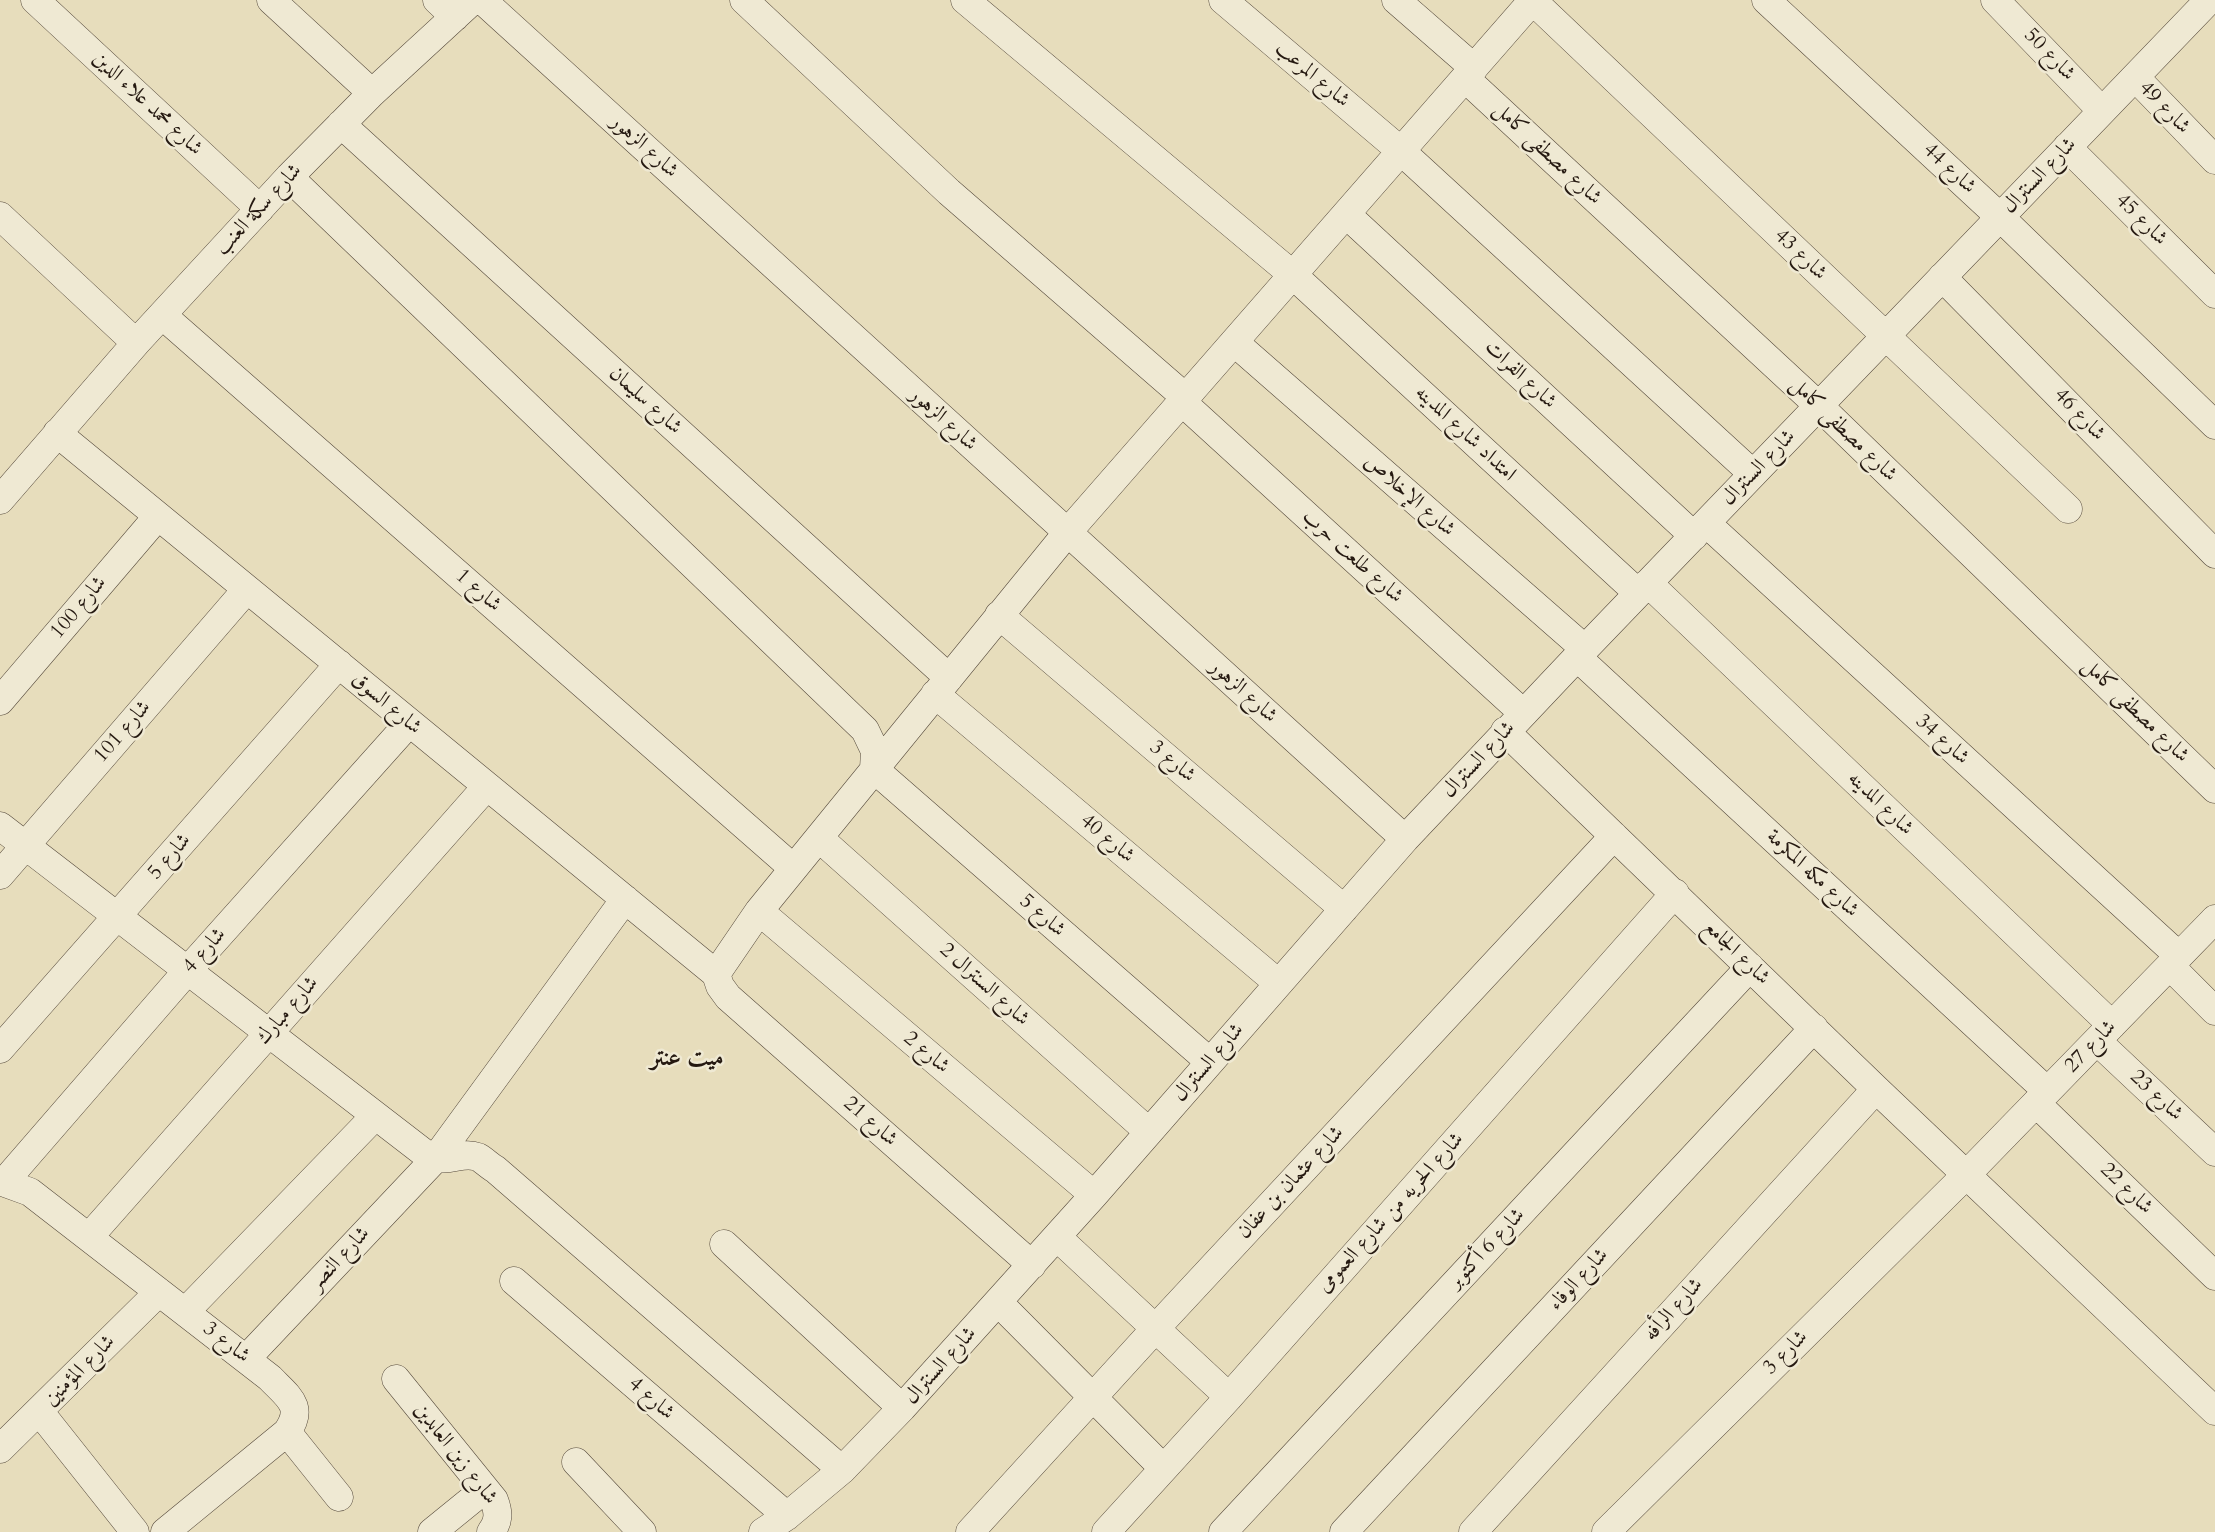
<!DOCTYPE html>
<html>
<head>
<meta charset="utf-8">
<style>
  body { margin:0 }
  canvas { display:block; background:#e7ddbc }
</style>
</head>
<body>
<canvas width="2215" height="1532"></canvas>
<script>
const context = document.querySelector('canvas').getContext('2d');
context.lineJoin = 'round';
function strokePath(path, color, width, dash) { context.strokeStyle = color; context.lineWidth = width; context.lineCap = dash ? 'butt' : 'round'; context.setLineDash(dash || []); context.stroke(path); }
function label(font, color, halo, rows, align = 'center') {
  context.font = font + ' Cardo,Amiri,serif'; context.lineWidth = 5; context.setLineDash([]); context.textBaseline = 'middle'; context.strokeStyle = halo; context.fillStyle = color; for (const [text, x, y, turn = 0] of rows) {
    context.save(); context.translate(x, y); context.rotate((+turn || 0) * Math.PI / 180); context.textAlign = isNaN(turn) ? turn : align; if (halo) context.strokeText(text, 0, 0); context.fillText(text, 0, 0); context.restore();
  }
}
const minor = new Path2D(`
  M 35,0 L 260,209
  M 271,0 L 372,93
  M 437,0 L 455,17
  M 482,0 L 1405,839
  M 744,0 L 949,192 L 1185,397
  M 965,0 L 1293,275 L 1638,593
  M 1223,0 L 1401,151 L 1753,474
  M 1396,0 L 1474,68
  M 1766,0 L 2000,217 L 2215,425
  M 1995,0 L 2102,111
  M 1533,1 L 2068,509
  M 2135,77 L 2215,160
  M 1465,78 L 1819,406 L 2215,789
  M 341,124 L 949,678
  M 2067,147 L 2215,294
  M 289,177 L 865,730 L 875,751 L 874,769 L 1210,1062
  M 1346,214 L 1694,536
  M 0,216 L 136,343
  M 1942,277 L 2215,554
  M 162,315 L 793,868
  M 1234,342 L 1585,649
  M 1181,401 L 1523,713
  M 57,433 L 716,974
  M 0,500 L 136,343 L 289,177 L 372,93 L 473,0
  M 1706,523 L 2179,956
  M 1648,583 L 2112,1025
  M 999,615 L 1344,909
  M 1577,657 L 2047,1091
  M 935,694 L 1278,983
  M 0,701 L 158,516
  M 1505,731 L 1876,1089 L 2215,1411
  M 0,826 L 423,1152 C 448,1167 459,1150 478,1157 C 484,1160 489,1166 495,1169 L 842,1470
  M 819,838 L 1149,1132
  M 0,875 L 247,589
  M 759,911 L 1094,1195
  M 2170,966 L 2215,1011
  M 716,974 L 759,911 L 1067,533 L 1533,0
  M 716,974 L 720,986 L 728,997 L 1032,1265
  M 2097,1041 L 2215,1152
  M 0,1049 L 339,664
  M 2036,1103 L 2215,1276
  M 0,1181 L 30,1192 L 270,1378 C 288,1397 305,1406 287,1432 L 165,1532
  M 5,1181 L 188,970 L 409,723
  M 89,1237 L 487,786
  M 1057,1237 L 1229,1397
  M 724,1244 L 902,1408
  M 514,1281 L 787,1516
  M 998,1302 L 1163,1468
  M 185,1312 L 375,1116
  M 246,1359 L 435,1159 L 625,899
  M 396,1379 L 494,1500 C 499,1513 499,1521 491,1532
  M 39,1411 L 135,1532
  M 287,1432 L 339,1497
  M 0,1449 L 159,1292
  M 576,1462 L 642,1532
  M 432,1532 L 485,1489
  M 763,1532 L 787,1516 L 842,1470 L 902,1408 L 1094,1195 L 1405,839 L 1577,657 L 2209,0
  M 970,1532 L 1155,1329 L 1614,836
  M 1106,1532 L 1229,1397 L 1675,893
  M 1223,1532 L 1750,967
  M 1344,1532 L 1814,1028
  M 1473,1532 L 1876,1089
  M 1606,1532 L 1967,1174 L 2215,919`);
strokePath(minor, '#564a3c', 29);
strokePath(minor, '#efe9d3', 28);
label('21px', '#251911', '#efe9d3', [
  ["شارع 50",2049,55,46],
  ["شارع المرعب",1312,75,40],
  ["شارع محمد علاء الدين",147,104,43],
  ["شارع 49",2164,108,46],
  ["شارع الزهور",644,147,42],
  ["شارع مصطفى كامل",1547,154,43],
  ["شارع 44",1949,169,43],
  ["شارع السنترال",2040,176,-46],
  ["شارع سكة العنب",259,210,-47],
  ["شارع 45",2141,220,45],
  ["شارع 43",1800,255,44],
  ["شارع الفرات",1520,375,43],
  ["شارع سليمان",645,401,42],
  ["شارع 46",2079,415,46],
  ["شارع الزهور",943,420,42],
  ["شارع مصطفى كامل",1843,430,44],
  ["امتداد شارع المدينه",1465,434,43],
  ["شارع السنترال",1759,468,-46],
  ["شارع الإخلاص",1409,496,41],
  ["شارع طلعت حرب",1352,557,42],
  ["شارع 1",478,591,41],
  ["شارع 100",79,608,-50],
  ["شارع الزهور",1243,692,42],
  ["شارع السوق",386,704,40],
  ["شارع مصطفى كامل",2135,711,44],
  ["شارع 101",123,732,-49],
  ["شارع 34",1942,740,42],
  ["شارع السنترال",1479,760,-47],
  ["شارع 3",1172,762,40],
  ["شارع المدينه",1880,804,44],
  ["شارع 40",1107,839,40],
  ["شارع 5",170,857,-49],
  ["شارع مكه المكرمة",1812,874,43],
  ["شارع 5",1042,916,41],
  ["شارع 4",205,951,-48],
  ["شارع الجامع",1736,953,44],
  ["شارع السنترال 2",984,985,42],
  ["شارع مبارك",288,1011,-49],
  ["شارع 27",2091,1047,-46],
  ["شارع 2",926,1053,40],
  ["شارع السنترال",1209,1063,-49],
  ["شارع 23",2156,1096,43],
  ["شارع 21",870,1122,41],
  ["شارع عثمان بن عفان",1291,1183,-47],
  ["شارع 22",2126,1189,44],
  ["شارع الحريه من شارع العمومى",1391,1213,-48],
  ["شارع 6 أكتوبر",1487,1249,-47],
  ["شارع النصر",340,1259,-47],
  ["شارع الوفاء",1579,1280,-47],
  ["شارع الرأفه",1674,1310,-48],
  ["شارع 3",226,1343,38],
  ["شارع 3",1786,1353,-45],
  ["شارع السنترال",941,1366,-48],
  ["شارع المؤمنين",80,1371,-45],
  ["شارع 4",651,1399,41],
  ["شارع زين العابدين",455,1454,52]
]);
label('bold 24px', '#251911', '#efe9d3', [
  ["ميت عنتر",687,1059]
]);
</script>
</body>
</html>
